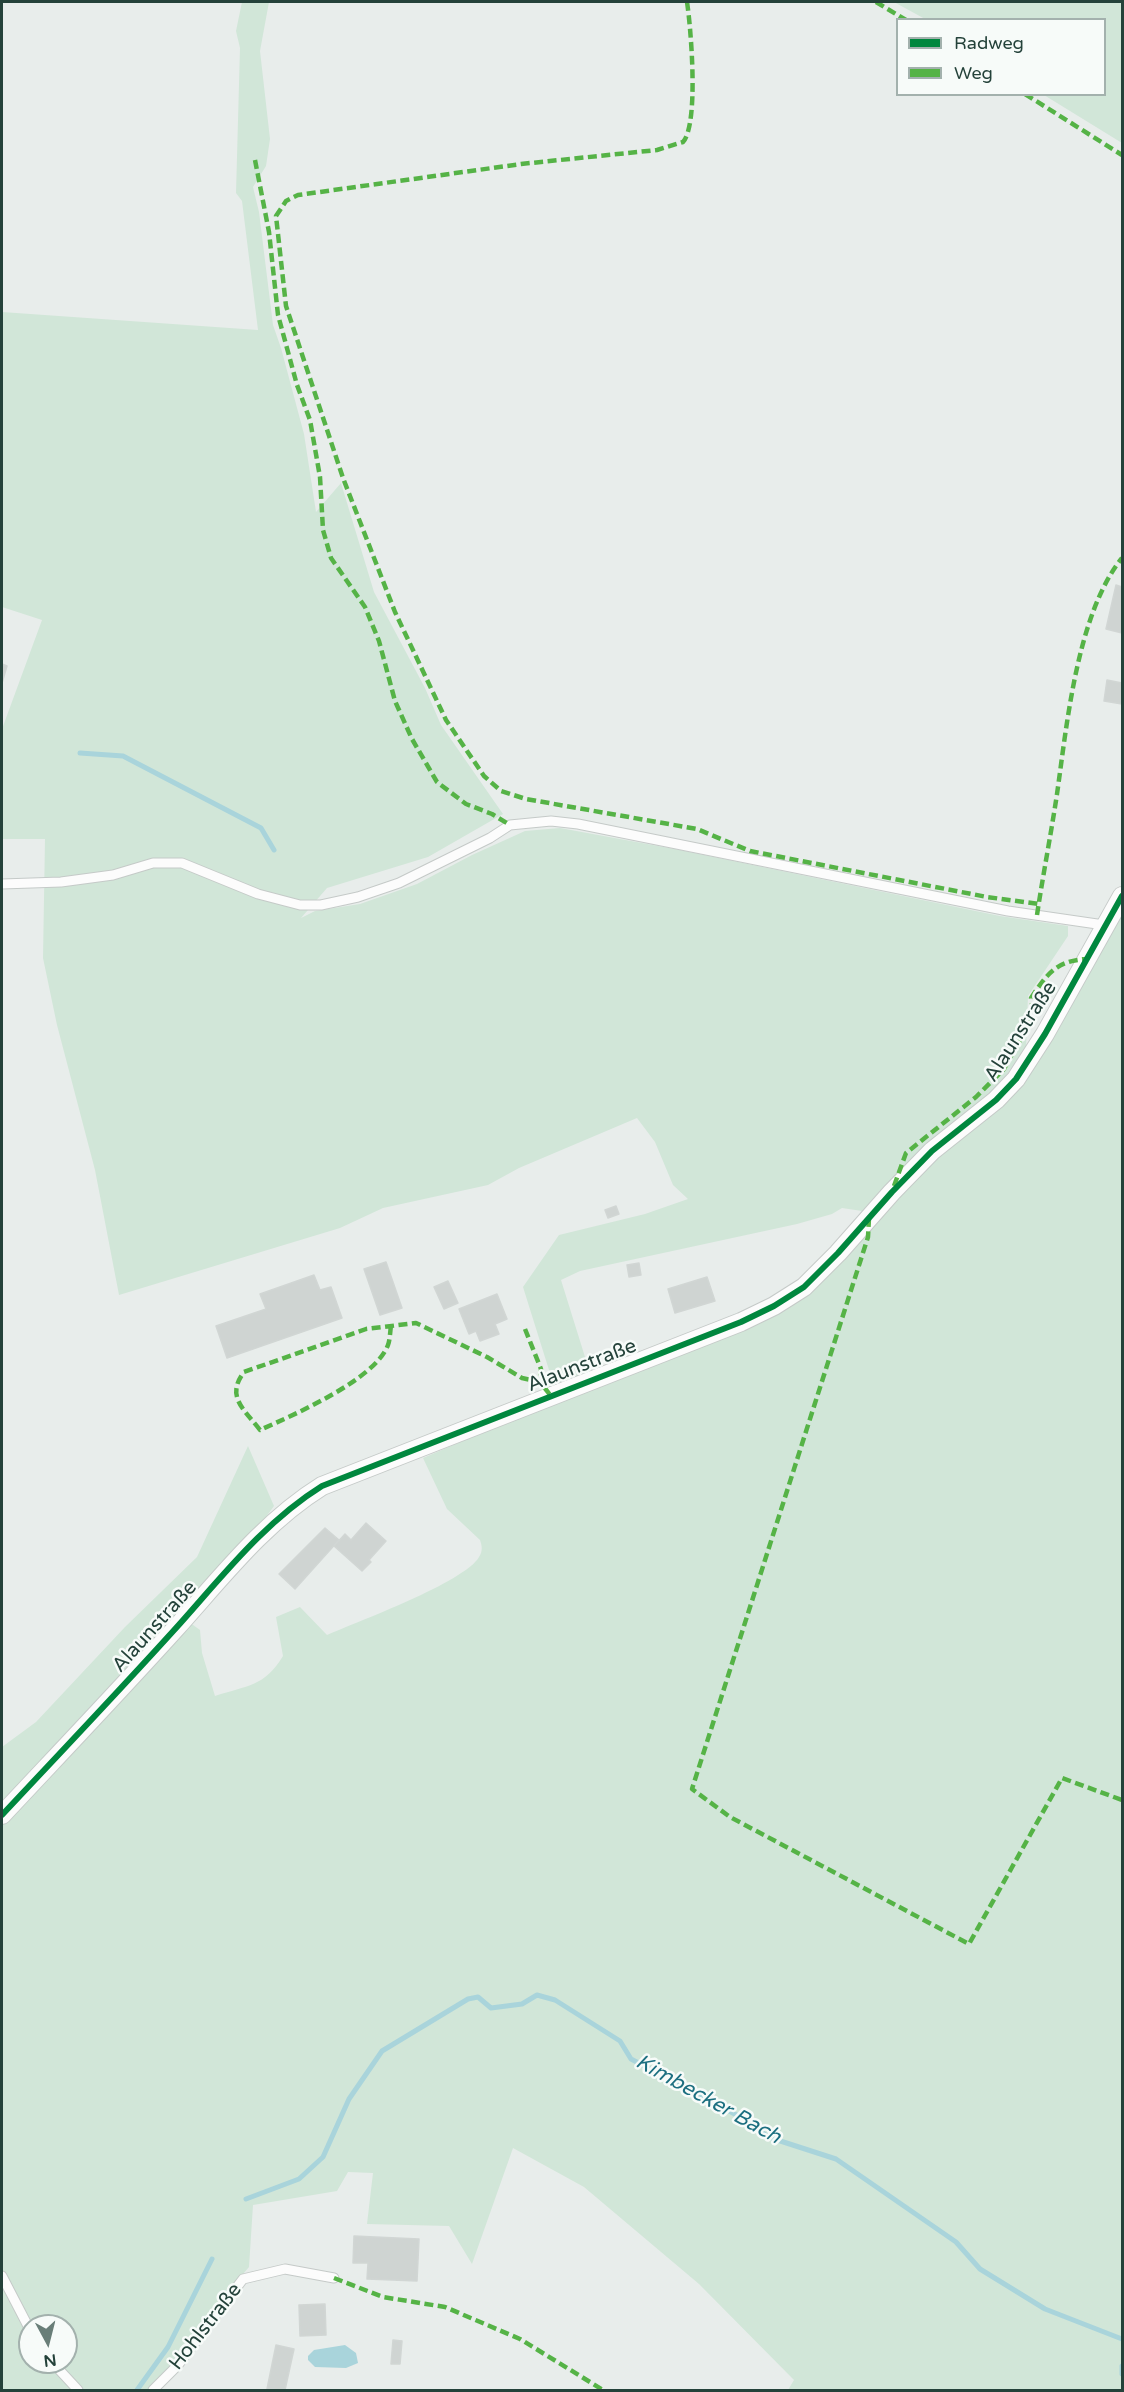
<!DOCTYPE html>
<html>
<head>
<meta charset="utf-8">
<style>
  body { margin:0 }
  #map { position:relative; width:1124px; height:2392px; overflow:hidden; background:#e8edeb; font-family:"Varela Round",sans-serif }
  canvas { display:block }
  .frame { position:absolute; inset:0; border:3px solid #24423a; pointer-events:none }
  .legend { position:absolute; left:896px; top:18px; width:210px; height:78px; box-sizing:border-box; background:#f7fbf9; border:2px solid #a3b1ad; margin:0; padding:8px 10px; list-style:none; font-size:18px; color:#24423a }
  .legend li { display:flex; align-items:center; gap:12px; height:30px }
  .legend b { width:30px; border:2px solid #a3b1ad }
  .north { position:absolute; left:18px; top:2314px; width:60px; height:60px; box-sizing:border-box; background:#f7fbf9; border:2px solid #a3b1ad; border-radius:50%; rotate:173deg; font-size:16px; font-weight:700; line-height:24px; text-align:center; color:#24423a }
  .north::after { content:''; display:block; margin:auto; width:21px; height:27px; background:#697e78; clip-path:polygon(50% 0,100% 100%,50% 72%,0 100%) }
</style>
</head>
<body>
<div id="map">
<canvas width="1124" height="2392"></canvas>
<div class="frame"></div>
<ul class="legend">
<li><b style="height:8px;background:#00873e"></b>Radweg</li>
<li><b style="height:8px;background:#55b346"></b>Weg</li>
</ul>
<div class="north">N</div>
</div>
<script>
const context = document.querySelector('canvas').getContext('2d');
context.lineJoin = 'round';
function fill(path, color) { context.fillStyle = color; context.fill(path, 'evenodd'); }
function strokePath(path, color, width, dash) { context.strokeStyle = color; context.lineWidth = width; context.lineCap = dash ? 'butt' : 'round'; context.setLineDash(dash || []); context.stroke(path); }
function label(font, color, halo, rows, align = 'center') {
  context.font = font + ' "Varela Round",sans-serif'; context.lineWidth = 5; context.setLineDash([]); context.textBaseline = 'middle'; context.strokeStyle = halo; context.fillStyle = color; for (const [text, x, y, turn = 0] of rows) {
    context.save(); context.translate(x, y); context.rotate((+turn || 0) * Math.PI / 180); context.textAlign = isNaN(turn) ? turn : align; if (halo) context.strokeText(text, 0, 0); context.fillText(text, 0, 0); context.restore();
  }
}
fill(new Path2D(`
  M 242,2 L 269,2 L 260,51 L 270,139 L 266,166 L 253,187 L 259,212 L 273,325 L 281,348 L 304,434 L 316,512 L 341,483 L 374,592 L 425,688 L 441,725 L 503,814 L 428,857 L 327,888 L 301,918 L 315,911 L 360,904 L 417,884 L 472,855 L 525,831 L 560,828 L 680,850 L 1000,916 L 1068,926 L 1068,936 L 1028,996 L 1026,1049 L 994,1091 L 902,1170 L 862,1211 L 842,1208 L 832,1214 L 797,1224 L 580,1271 L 561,1280 L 590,1373 L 554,1386 L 523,1287 L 559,1235 L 645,1214 L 688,1199 L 673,1185 L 655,1142 L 637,1118 L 519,1168 L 488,1185 L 383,1208 L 340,1228 L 119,1295 L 95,1170 L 57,1025 L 43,958 L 45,839 L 2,839 L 2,729 L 42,620 L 2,607 L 2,312 L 258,330 L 242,201 L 236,193 L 240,48 L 236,31 Z
  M 894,2 L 1122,2 L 1122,143 L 1044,95 L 1104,94 L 1104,20 L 925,19 Z
  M 1122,908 L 1122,2390 L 788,2390 L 794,2380 L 699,2284 L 584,2187 L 513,2148 L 472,2264 L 449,2226 L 367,2224 L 373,2173 L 348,2172 L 337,2191 L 253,2205 L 249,2267 L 183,2345 L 160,2390 L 2,2390 L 2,1747 L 36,1722 L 125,1627 L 197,1557 L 248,1446 L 274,1506 L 189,1622 L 200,1630 L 202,1653 L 215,1696 C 248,1685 264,1687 283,1656 L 276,1617 L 300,1607 L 327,1635 C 357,1622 465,1582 479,1557 C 483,1551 482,1546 480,1540 L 447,1509 L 423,1458 L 610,1378 L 777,1312 L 951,1143 L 986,1118 ZM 30,2326 L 66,2326 L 66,2362 L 30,2362 Z`), '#d1e6d8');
fill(new Path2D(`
  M 345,2345 L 356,2353 L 358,2363 L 346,2368 L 315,2367 L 308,2360 L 308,2356 L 314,2350 Z`), '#a9d4db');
strokePath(new Path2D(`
  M 80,753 L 123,756 L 261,828 L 274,850
  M 246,2199 L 299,2179 L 323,2157 L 349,2099 L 382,2051 L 468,1999 L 478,1997 L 491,2008 L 522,2004 L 537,1995 L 555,2000 L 620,2041 L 631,2059 L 746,2120 L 768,2137 L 836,2159 L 956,2242 L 980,2269 L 1045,2309 L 1122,2339
  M 1122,2366 L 1122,2374
  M 137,2390 L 168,2347 L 212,2259`), '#a9d4db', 5);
const building = new Path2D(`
  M 1116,585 L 1122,587 L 1122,633 L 1106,629 Z
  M 2,664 L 7,666 L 2,683 Z
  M 1107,680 L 1122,683 L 1122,704 L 1104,701 Z
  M 616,1206 L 619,1214 L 608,1218 L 605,1210 Z
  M 386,1262 L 402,1308 L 380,1315 L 364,1269 Z
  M 639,1263 L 641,1275 L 629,1277 L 627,1265 Z
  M 314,1275 L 320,1290 L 331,1287 L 342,1318 L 227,1358 L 216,1326 L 266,1309 L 260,1294 Z
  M 707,1277 L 715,1301 L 675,1313 L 668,1289 Z
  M 448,1281 L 458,1303 L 444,1309 L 434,1287 Z
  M 497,1294 L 507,1319 L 495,1324 L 499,1334 L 480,1341 L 476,1331 L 469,1334 L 459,1309 Z
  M 366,1523 L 386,1541 L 369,1560 L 371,1562 L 362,1571 L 334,1546 L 345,1534 L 351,1540 Z
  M 325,1528 L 339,1540 L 295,1589 L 279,1574 Z
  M 354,2236 L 419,2239 L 417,2281 L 367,2279 L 368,2263 L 353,2263 Z
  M 325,2304 L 326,2335 L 300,2336 L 299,2305 Z
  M 393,2340 L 402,2341 L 400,2364 L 391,2364 Z
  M 276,2345 L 294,2349 L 285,2390 L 267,2389 Z`);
fill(building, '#cfd4d2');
strokePath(building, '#d1d6d4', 1.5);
const lane = new Path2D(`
  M 2,884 L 61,882 L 113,875 L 153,863 L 182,863 L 258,894 L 300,905 L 321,905 L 358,897 L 399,883 L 490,838 L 510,825 L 551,821 L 578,824 L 1008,911 L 1104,925
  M 2,2276 L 30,2330
  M 52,2362 L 78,2390
  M 153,2390 L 178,2365 L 243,2279 L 285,2269 L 334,2278`);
const street = new Path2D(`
  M 2,1815 C 60,1753 119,1691 176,1628 C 221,1578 264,1522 322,1486 L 741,1322 L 774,1306 L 804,1287 L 838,1253 L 892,1192 L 932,1151 L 996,1100 L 1016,1079 L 1045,1034 L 1122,896`);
strokePath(lane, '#c5cac8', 11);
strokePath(street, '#c5cac8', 20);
strokePath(lane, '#fcfcfc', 9);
strokePath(street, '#fcfcfc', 18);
strokePath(new Path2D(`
  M 687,2 C 691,28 699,124 683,142 L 657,150 L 521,164 L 298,195 L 286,201 L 276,216 L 286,306 L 343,478 L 395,612 L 446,720 L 484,776 L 501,791 L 526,799 L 697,829 L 750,851 L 987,897 L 1039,904
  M 876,2 L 906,20
  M 1025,94 L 1122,155
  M 255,160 L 269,232 L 278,315 L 297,385 L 310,420 L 320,477 L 323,530 L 331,558 L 365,607 L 379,641 L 395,701 L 412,739 L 437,782 L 466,804 L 492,814 L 510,825
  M 1037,915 C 1043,875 1051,834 1057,794 C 1067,724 1077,614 1122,558
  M 894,1186 L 906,1153 L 976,1097 L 1004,1069 L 1034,1015 L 1031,998 C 1047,974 1056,961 1086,959
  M 869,1218 L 868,1237 L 692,1789 L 730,1817 L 969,1944 L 1062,1778 L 1122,1800
  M 391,1326 C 390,1332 390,1340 388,1345 C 375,1380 293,1415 260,1430 C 245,1410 225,1397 244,1372 L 366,1329 L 416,1323 L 487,1357 L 522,1378 L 540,1382 L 551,1396
  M 525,1329 L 541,1369 L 540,1382
  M 334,2278 L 383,2297 L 445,2307 L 520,2339 L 603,2390`), '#55b346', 4.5, [9, 4.5]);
strokePath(new Path2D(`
  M 2,1815 C 60,1753 119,1691 176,1628 C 221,1578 264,1522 322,1486 L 741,1322 L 774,1306 L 804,1287 L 838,1253 L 892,1192 L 932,1151 L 996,1100 L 1016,1079 L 1045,1034 L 1122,896`), '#00873e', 6);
label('20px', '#24423a', '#f7fbf9', [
  ["Alaunstraße",1021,1032,-57],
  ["Alaunstraße",582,1366,-21],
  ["Alaunstraße",155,1627,-48],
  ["Hohlstraße",206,2327,-52]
]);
label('italic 21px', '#1c6f80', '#f7fbf9', [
  ["Kimbecker Bach",708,2100,29]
]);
</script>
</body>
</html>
